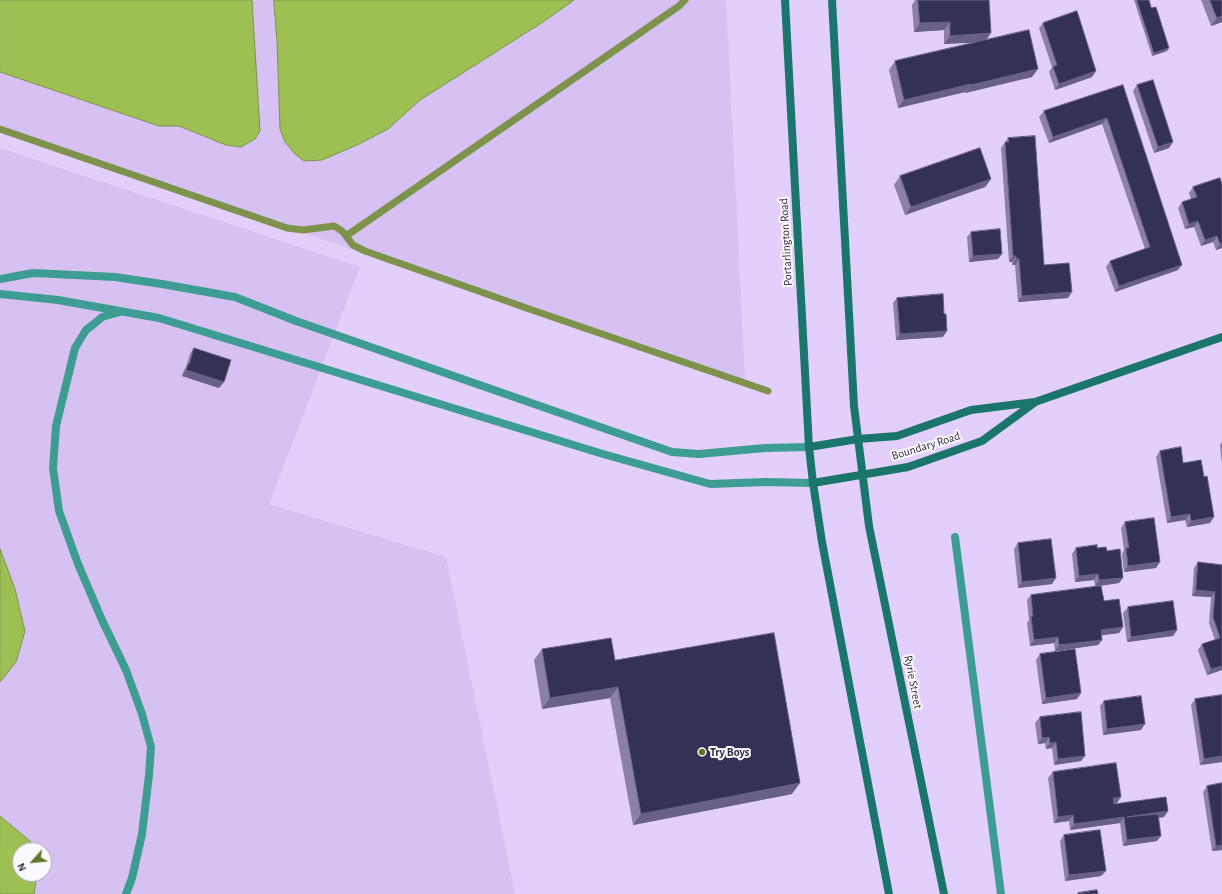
<!DOCTYPE html>
<html>
<head>
<meta charset="utf-8">
<style>
  body { margin:0 }
  #map { position:relative; width:1222px; height:894px; overflow:hidden; background:#e2cffc; font-family:"Alegreya Sans",sans-serif }
  canvas { display:block }
  .north { position:absolute; left:12px; top:842px; width:40px; height:40px; box-sizing:border-box; background:#fbf9fe; border:1px solid #aaa6b0; border-radius:50%; rotate:243deg; font-size:11px; font-weight:700; line-height:16px; text-align:center; color:#312a3b }
  .north::after { content:''; display:block; margin:auto; width:14px; height:18px; background:#5e7628; clip-path:polygon(50% 0,100% 100%,50% 72%,0 100%) }
</style>
</head>
<body>
<div id="map">
<canvas width="1222" height="894"></canvas>
<div class="north">N</div>
</div>
<script>
const context = document.querySelector('canvas').getContext('2d');
context.lineJoin = 'round';
function fill(path, color) { context.fillStyle = color; context.fill(path, 'evenodd'); }
function strokePath(path, color, width, dash) { context.strokeStyle = color; context.lineWidth = width; context.lineCap = dash ? 'butt' : 'round'; context.setLineDash(dash || []); context.stroke(path); }
function label(font, color, halo, rows, align = 'center') {
  context.font = font + ' "Alegreya Sans",sans-serif'; context.lineWidth = 4; context.setLineDash([]); context.textBaseline = 'middle'; context.strokeStyle = halo; context.fillStyle = color; for (const [text, x, y, turn = 0] of rows) {
    context.save(); context.translate(x, y); context.rotate((+turn || 0) * Math.PI / 180); context.textAlign = isNaN(turn) ? turn : align; if (halo) context.strokeText(text, 0, 0); context.fillText(text, 0, 0); context.restore();
  }
}
fill(new Path2D(`
  M 0,0 L 726,0 L 745,382 L 0,131 Z
  M 0,148 L 360,267 L 269,504 L 446,557 L 515,894 L 0,894 ZM 20,850 L 44,850 L 44,874 L 20,874 Z`), '#d7c1f3');
const water = new Path2D(`
  M 0,0 L 252,0 L 260,131 L 255,139 L 241,147 L 226,145 L 179,126 L 159,126 L 0,72 Z
  M 274,0 L 574,0 L 543,22 L 420,100 L 388,129 L 357,145 L 322,160 L 304,161 L 295,154 L 285,142 L 280,129 L 277,41 Z
  M 0,549 L 15,589 L 25,631 L 16,662 L 0,682 Z
  M 0,816 L 31,842 L 33,850 L 20,850 L 20,874 L 37,874 L 34,894 L 0,894 Z`);
fill(water, '#9ec053');
strokePath(water, '#7d934c', 1);
strokePath(new Path2D(`
  M 0,129 L 287,228 L 303,230 L 334,226 L 342,231 L 353,245 L 365,251 L 535,311 L 768,391
  M 346,236 L 679,6 L 685,0`), '#7d934c', 7);
strokePath(new Path2D(`
  M 0,279 L 33,273 L 115,277 L 162,284 L 235,297 L 296,321 L 672,452 L 699,454 L 765,448 L 809,447
  M 0,294 L 58,300 L 159,318 L 603,454 L 710,484 L 766,482 L 813,483
  M 120,312 L 102,317 L 95,323 L 86,330 L 75,348 L 56,426 L 53,468 L 59,511 L 78,564 L 102,620 L 126,670 L 142,714 L 151,747 L 149,775 L 142,834 L 132,878 L 126,894`), '#3d9d92', 8);
strokePath(new Path2D(`
  M 955,537 L 1001,894`), '#3d9d92', 8);
strokePath(new Path2D(`
  M 785,0 L 809,447 L 813,483 L 822,542 L 889,894
  M 832,0 L 854,406 L 869,526 L 944,894
  M 809,447 L 858,439 L 897,436 L 971,410 L 1035,402 L 1222,337
  M 813,483 L 908,467 L 982,441 L 1034,403`), '#1a756b', 8);
fill(new Path2D(`
  M 915,0 L 989,0 L 986,40 L 1032,77 L 965,93 L 965,92 L 898,108 L 889,70 L 895,61 L 978,42 L 944,44 L 944,30 L 914,32 L 912,5 Z
  M 1134,0 L 1149,0 L 1167,51 L 1152,56 Z
  M 1201,0 L 1222,0 L 1222,22 L 1211,26 Z
  M 1043,23 L 1096,71 L 1092,77 L 1055,90 L 1049,72 L 1052,67 L 1039,28 Z
  M 1123,85 L 1178,270 L 1115,292 L 1106,267 L 1110,261 L 1145,249 L 1102,124 L 1049,143 L 1039,117 L 1044,111 Z
  M 1137,85 L 1173,142 L 1169,148 L 1154,153 L 1133,91 Z
  M 1008,138 L 1044,265 L 1068,298 L 1018,302 L 1015,265 L 1012,265 L 1012,262 L 1009,262 L 1001,148 Z
  M 900,176 L 991,179 L 985,187 L 905,215 L 894,185 Z
  M 1220,178 L 1222,248 L 1216,250 L 1213,242 L 1201,246 L 1194,227 L 1185,229 L 1178,208 L 1182,202 L 1191,199 L 1189,193 L 1193,187 Z
  M 971,232 L 998,259 L 969,262 L 967,237 Z
  M 897,298 L 943,337 L 896,340 L 893,303 Z
  M 194,348 L 219,388 L 182,376 L 184,370 L 186,367 L 190,354 Z
  M 1222,442 L 1222,465 L 1220,445 Z
  M 1160,451 L 1183,463 L 1210,523 L 1187,527 L 1185,520 L 1167,523 L 1156,457 Z
  M 1125,522 L 1156,568 L 1124,572 L 1122,554 L 1124,550 L 1121,528 Z
  M 1018,543 L 1052,584 L 1018,588 L 1014,549 Z
  M 1076,548 L 1097,548 L 1107,551 L 1119,583 L 1101,586 L 1104,601 L 1123,627 L 1119,633 L 1101,635 L 1102,640 L 1098,645 L 1055,651 L 1054,643 L 1030,646 L 1027,623 L 1029,620 L 1027,600 L 1031,595 L 1095,586 L 1094,580 L 1075,582 L 1072,554 Z
  M 1198,562 L 1222,565 L 1222,670 L 1207,675 L 1198,650 L 1202,644 L 1215,640 L 1209,623 L 1211,597 L 1192,596 L 1194,568 Z
  M 1128,607 L 1177,630 L 1173,636 L 1127,642 L 1123,613 Z
  M 542,649 L 615,660 L 792,794 L 633,825 L 610,698 L 542,709 L 534,660 Z
  M 1040,654 L 1077,699 L 1042,704 L 1036,660 Z
  M 1222,695 L 1222,762 L 1200,765 L 1191,705 L 1195,699 Z
  M 1104,701 L 1141,730 L 1103,735 L 1100,706 Z
  M 1040,717 L 1081,761 L 1054,765 L 1052,748 L 1046,749 L 1045,743 L 1038,744 L 1035,723 Z
  M 1053,772 L 1117,803 L 1113,803 L 1114,804 L 1168,811 L 1164,817 L 1158,818 L 1157,841 L 1123,846 L 1120,823 L 1070,830 L 1069,821 L 1054,823 L 1048,778 Z
  M 1207,786 L 1222,850 L 1212,851 L 1203,792 Z
  M 1064,835 L 1101,876 L 1065,881 L 1060,841 Z`), '#8a80a9');
fill(new Path2D(`
  M 1222,16 L 1222,22 L 1211,26 L 1217,18 Z
  M 950,22 L 944,30 L 914,32 L 920,23 Z
  M 991,33 L 985,42 L 944,44 L 950,36 Z
  M 1169,48 L 1167,51 L 1152,56 L 1154,53 Z
  M 1038,69 L 1032,77 L 965,93 L 971,85 Z
  M 1096,71 L 1092,77 L 1055,90 L 1059,84 Z
  M 971,84 L 965,92 L 898,108 L 904,100 Z
  M 1107,118 L 1102,124 L 1049,143 L 1053,137 Z
  M 1173,142 L 1169,148 L 1154,153 L 1158,147 Z
  M 991,179 L 985,187 L 905,215 L 911,207 Z
  M 1198,221 L 1194,227 L 1185,229 L 1189,224 Z
  M 1217,236 L 1213,242 L 1201,246 L 1205,240 Z
  M 1222,243 L 1222,248 L 1216,250 L 1220,244 Z
  M 1002,254 L 998,259 L 969,262 L 973,256 Z
  M 1013,256 L 1016,256 L 1012,262 L 1009,262 Z
  M 1016,259 L 1019,259 L 1015,265 L 1012,265 Z
  M 1182,265 L 1178,270 L 1115,292 L 1119,286 Z
  M 1072,292 L 1068,298 L 1018,302 L 1022,296 Z
  M 947,331 L 943,337 L 896,340 L 900,334 Z
  M 186,370 L 224,382 L 219,388 L 182,376 Z
  M 1190,514 L 1185,520 L 1167,523 L 1171,517 Z
  M 1214,517 L 1210,523 L 1187,527 L 1191,521 Z
  M 1160,562 L 1156,568 L 1124,572 L 1128,566 Z
  M 1098,574 L 1094,580 L 1075,582 L 1079,576 Z
  M 1056,578 L 1052,584 L 1018,588 L 1022,582 Z
  M 1123,578 L 1119,583 L 1095,586 L 1099,580 Z
  M 1196,590 L 1215,592 L 1211,597 L 1192,596 Z
  M 1123,627 L 1119,633 L 1097,636 L 1101,630 Z
  M 1177,630 L 1173,636 L 1127,642 L 1131,637 Z
  M 1058,637 L 1054,643 L 1030,646 L 1034,640 Z
  M 1102,640 L 1098,645 L 1055,651 L 1059,645 Z
  M 1222,666 L 1222,670 L 1207,675 L 1211,669 Z
  M 618,687 L 610,698 L 542,709 L 550,698 Z
  M 1081,693 L 1077,699 L 1042,704 L 1046,698 Z
  M 1145,724 L 1141,730 L 1103,735 L 1107,729 Z
  M 1049,737 L 1045,743 L 1038,744 L 1042,738 Z
  M 1056,742 L 1052,748 L 1046,749 L 1050,743 Z
  M 1085,756 L 1081,761 L 1054,765 L 1058,759 Z
  M 1222,756 L 1222,762 L 1200,765 L 1204,759 Z
  M 800,783 L 792,794 L 633,825 L 641,814 Z
  M 1121,797 L 1117,803 L 1109,804 L 1113,798 Z
  M 1168,811 L 1164,817 L 1125,822 L 1127,817 Z
  M 1073,815 L 1069,821 L 1054,823 L 1058,817 Z
  M 1124,817 L 1120,823 L 1070,830 L 1074,824 Z
  M 1161,836 L 1157,841 L 1123,846 L 1127,840 Z
  M 1222,845 L 1222,850 L 1212,851 L 1216,846 Z
  M 1106,871 L 1101,876 L 1065,881 L 1069,875 Z`), '#686088');
const building = new Path2D(`
  M 918,0 L 989,0 L 991,33 L 950,36 L 950,22 L 920,23 Z
  M 1137,0 L 1149,0 L 1151,8 L 1156,7 L 1169,48 L 1154,53 Z
  M 1210,0 L 1222,0 L 1222,16 L 1217,18 Z
  M 1077,11 L 1096,71 L 1059,84 L 1053,67 L 1057,65 L 1043,23 Z
  M 1029,30 L 1038,69 L 971,85 L 971,84 L 904,100 L 895,61 Z
  M 1153,80 L 1173,142 L 1158,147 L 1137,85 Z
  M 1123,85 L 1182,265 L 1119,286 L 1110,261 L 1150,247 L 1107,118 L 1053,137 L 1044,111 Z
  M 1035,136 L 1044,265 L 1069,263 L 1072,292 L 1022,296 L 1019,259 L 1016,259 L 1016,256 L 1013,256 L 1005,142 L 1009,142 L 1008,138 Z
  M 980,148 L 991,179 L 911,207 L 900,176 Z
  M 1220,178 L 1222,184 L 1222,243 L 1220,244 L 1217,236 L 1205,240 L 1198,221 L 1189,224 L 1182,202 L 1197,197 L 1193,187 Z
  M 1000,229 L 1002,254 L 973,256 L 971,232 Z
  M 943,294 L 944,314 L 946,314 L 947,331 L 900,334 L 897,298 Z
  M 194,348 L 231,360 L 224,382 L 186,370 L 188,364 L 189,364 Z
  M 1181,447 L 1183,463 L 1201,460 L 1204,477 L 1207,476 L 1214,517 L 1191,521 L 1190,514 L 1171,517 L 1160,451 Z
  M 1154,518 L 1160,562 L 1128,566 L 1126,548 L 1129,548 L 1125,522 Z
  M 1051,539 L 1056,578 L 1022,582 L 1018,543 Z
  M 1097,545 L 1097,548 L 1106,547 L 1107,551 L 1120,549 L 1123,578 L 1099,580 L 1098,574 L 1079,576 L 1076,548 Z
  M 1198,562 L 1222,565 L 1222,666 L 1211,669 L 1202,644 L 1220,638 L 1213,617 L 1215,592 L 1196,590 Z
  M 1101,586 L 1104,601 L 1119,599 L 1123,627 L 1101,630 L 1102,640 L 1059,645 L 1058,637 L 1034,640 L 1031,617 L 1033,616 L 1031,595 Z
  M 1173,601 L 1177,630 L 1131,637 L 1128,607 Z
  M 774,633 L 800,783 L 641,814 L 618,687 L 550,698 L 542,649 L 611,638 L 615,660 Z
  M 1075,649 L 1081,693 L 1046,698 L 1040,654 Z
  M 1222,695 L 1222,756 L 1204,759 L 1195,699 Z
  M 1141,696 L 1145,724 L 1107,729 L 1104,701 Z
  M 1081,712 L 1085,756 L 1058,759 L 1056,742 L 1050,743 L 1049,737 L 1042,738 L 1040,717 Z
  M 1116,763 L 1121,797 L 1113,798 L 1114,804 L 1166,797 L 1168,811 L 1127,817 L 1158,814 L 1161,836 L 1127,840 L 1124,817 L 1074,824 L 1073,815 L 1058,817 L 1053,772 Z
  M 1222,783 L 1222,845 L 1216,846 L 1207,786 Z
  M 1100,830 L 1106,871 L 1069,875 L 1064,835 Z
  M 1097,890 L 1098,894 L 1078,894 L 1078,893 Z`);
fill(building, '#333156');
strokePath(building, '#686088', 1);
for (const [x, y, r, color] of [
  [702,752,4,"#5e7628"]
]) { const dot = new Path2D(); dot.arc(x, y, r, 0, 2 * Math.PI); context.fillStyle = color; context.fill(dot); strokePath(dot, '#fbf9fe', 1.5); }
label('12px', '#312a3b', '#fbf9fe', [
  ["Portarlington Road",786,242,-93],
  ["Boundary Road",926,446,-17],
  ["Ryrie Street",913,682,79]
]);
label('bold 12px', '#312a3b', '#fbf9fe', [
  ["Try Boys",710,752]
], 'left');
</script>
</body>
</html>
